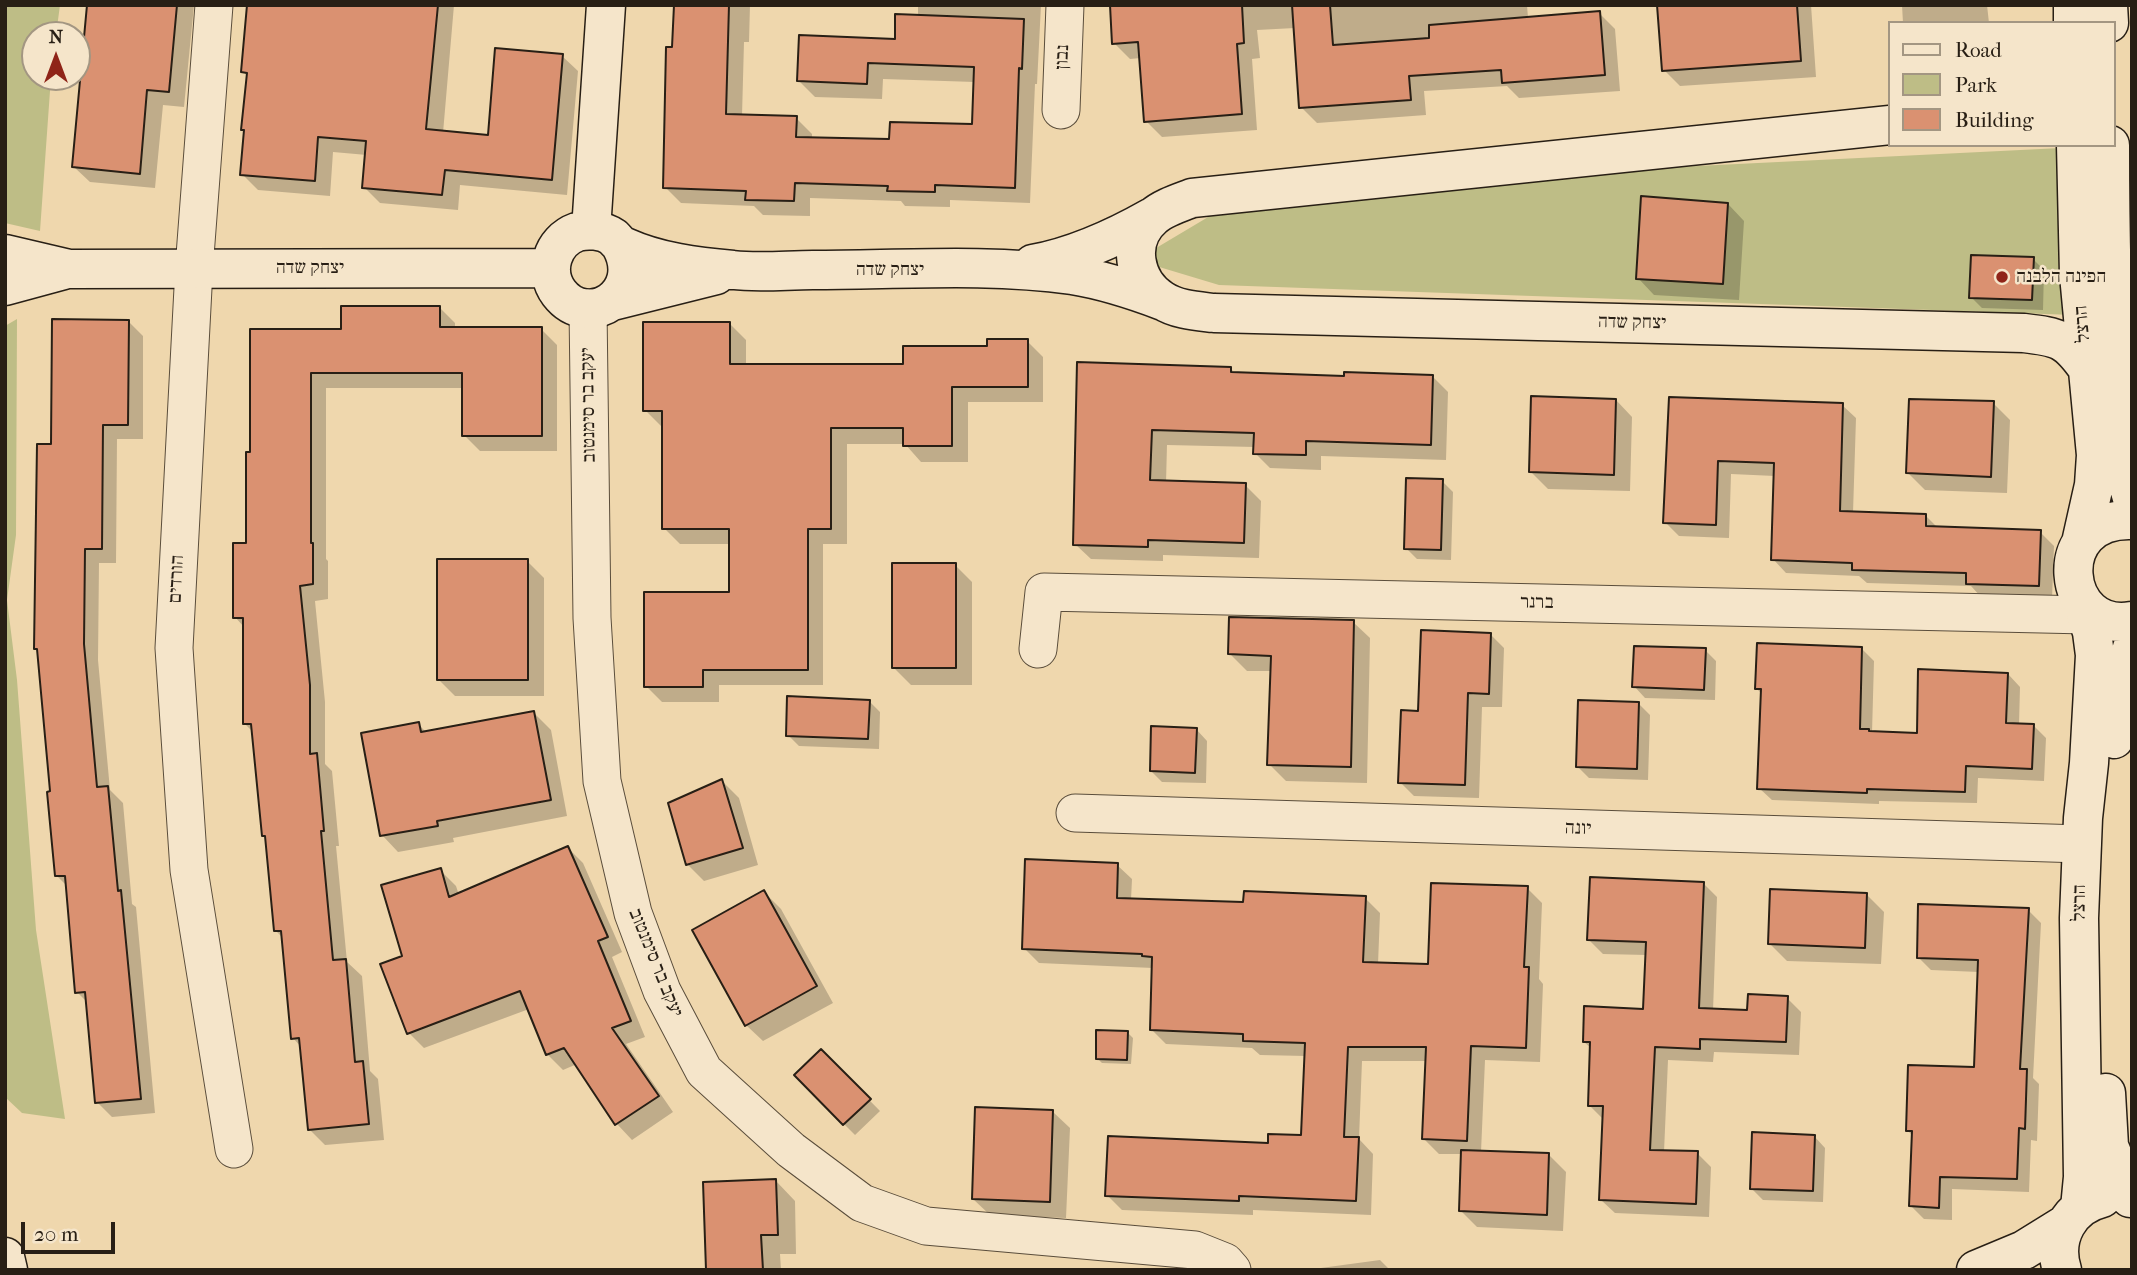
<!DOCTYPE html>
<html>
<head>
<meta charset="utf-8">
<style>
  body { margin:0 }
  #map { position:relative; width:2137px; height:1275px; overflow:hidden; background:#efd7ad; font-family:"IM FELL French Canon",serif }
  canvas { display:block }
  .frame { position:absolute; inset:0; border:7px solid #281f15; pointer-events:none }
  .legend { position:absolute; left:1888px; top:21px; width:228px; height:126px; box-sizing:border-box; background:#f5e5ca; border:2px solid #a39682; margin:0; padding:9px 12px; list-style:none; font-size:21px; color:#281f15 }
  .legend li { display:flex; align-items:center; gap:14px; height:35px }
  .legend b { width:35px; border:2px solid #a39682 }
  .north { position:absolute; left:21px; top:21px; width:70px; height:70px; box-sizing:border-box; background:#f5e5ca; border:2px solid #a39682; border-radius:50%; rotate:0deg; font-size:19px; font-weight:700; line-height:28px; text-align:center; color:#281f15 }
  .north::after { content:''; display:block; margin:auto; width:24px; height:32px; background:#8f2418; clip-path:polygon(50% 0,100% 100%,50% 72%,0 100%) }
  .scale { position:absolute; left:21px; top:1222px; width:94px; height:32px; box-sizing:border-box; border:4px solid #281f15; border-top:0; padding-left:9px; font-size:21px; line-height:24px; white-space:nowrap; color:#281f15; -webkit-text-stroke:5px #f5e5ca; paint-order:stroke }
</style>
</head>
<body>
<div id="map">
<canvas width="2137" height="1275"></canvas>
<div class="frame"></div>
<ul class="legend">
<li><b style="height:9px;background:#f5e5ca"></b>Road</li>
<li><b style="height:19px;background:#bebd86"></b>Park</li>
<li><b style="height:19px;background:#da9171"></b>Building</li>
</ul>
<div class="north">N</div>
<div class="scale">20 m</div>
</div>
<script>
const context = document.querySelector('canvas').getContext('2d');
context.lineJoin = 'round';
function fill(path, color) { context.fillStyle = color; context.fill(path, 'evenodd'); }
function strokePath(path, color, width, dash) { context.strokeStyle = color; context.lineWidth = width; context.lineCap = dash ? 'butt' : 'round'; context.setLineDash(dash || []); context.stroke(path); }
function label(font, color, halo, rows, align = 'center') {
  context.font = font + ' "IM FELL French Canon","Frank Ruhl Libre",serif'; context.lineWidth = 5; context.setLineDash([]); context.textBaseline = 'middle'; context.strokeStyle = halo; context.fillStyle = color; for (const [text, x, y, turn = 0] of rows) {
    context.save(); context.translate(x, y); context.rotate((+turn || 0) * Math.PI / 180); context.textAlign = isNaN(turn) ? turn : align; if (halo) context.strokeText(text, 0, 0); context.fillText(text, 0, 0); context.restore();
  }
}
fill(new Path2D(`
  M 5,5 L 60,5 L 56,35 L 35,35 L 35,77 L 51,77 L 40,231 L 5,223 Z
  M 2061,148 L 2074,315 L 1219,285 L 1136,260 L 1230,204 L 1556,173 Z
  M 17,319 L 16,535 L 7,600 L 17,680 L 36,930 L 65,1119 L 22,1113 L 5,1097 L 5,326 Z`), '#bebd86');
fill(new Path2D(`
  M 89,5 L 194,5 L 184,107 L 163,105 L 155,188 L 90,182 L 74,167 Z
  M 249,5 L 454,5 L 443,133 L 489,137 L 562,56 L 578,71 L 567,195 L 460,185 L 458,210 L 380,203 L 364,187 L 367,155 L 333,152 L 330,196 L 258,190 L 242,174 L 246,132 L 243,129 L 248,77 L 243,71 Z
  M 675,5 L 750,5 L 749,42 L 744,42 L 742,116 L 796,118 L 812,134 L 812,139 L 891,141 L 974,126 L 975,82 L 883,79 L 882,99 L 815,97 L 799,81 L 896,41 L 918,17 L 918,5 L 1041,5 L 1037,84 L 1035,84 L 1030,203 L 950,200 L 950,207 L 905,206 L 901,201 L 810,198 L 810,216 L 763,215 L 754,206 L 681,203 L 665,187 Z
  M 1111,5 L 1527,5 L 1528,18 L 1599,13 L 1615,29 L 1620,91 L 1519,98 L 1507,86 L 1424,91 L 1426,115 L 1317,123 L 1301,107 L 1295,28 L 1257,30 L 1260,58 L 1252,59 L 1257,130 L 1162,137 L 1146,121 L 1141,58 L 1130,59 L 1114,43 Z
  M 1659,5 L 1811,5 L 1816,77 L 1680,86 L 1664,70 Z
  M 1902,5 L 1987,5 L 1989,23 L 1903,23 Z
  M 1728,204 L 1744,221 L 1739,300 L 1654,295 L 1638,278 Z
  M 2033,259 L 2044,270 L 2043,310 L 1982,308 L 1971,297 Z
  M 439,307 L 455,323 L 455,329 L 541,329 L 557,345 L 557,451 L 480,451 L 464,435 L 464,388 L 326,388 L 326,559 L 328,561 L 328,599 L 315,601 L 325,702 L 325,764 L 332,771 L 339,846 L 336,846 L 347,962 L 362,976 L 370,1071 L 378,1079 L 384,1140 L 325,1145 L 309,1129 L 302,1048 L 293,1038 L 283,938 L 276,931 L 267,839 L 264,836 L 254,733 L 244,723 L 244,627 L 235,617 L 247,545 L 251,454 L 251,331 L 343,331 Z
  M 128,321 L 143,336 L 143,439 L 117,439 L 116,563 L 99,563 L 98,660 L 110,790 L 123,803 L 132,904 L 136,907 L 155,1113 L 112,1117 L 97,1102 L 87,1002 L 77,992 L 67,886 L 57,876 L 52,793 L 39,651 L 36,648 L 52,446 Z
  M 729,323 L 746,340 L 746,366 L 905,366 L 1027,341 L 1043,357 L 1043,402 L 968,402 L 968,462 L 921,462 L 905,444 L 847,444 L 847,544 L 823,544 L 823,685 L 719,685 L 719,702 L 662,702 L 646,686 L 731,594 L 731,544 L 680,544 L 664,528 L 664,426 L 661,426 L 645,410 Z
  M 1079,364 L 1231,369 L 1236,374 L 1346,378 L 1432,376 L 1448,392 L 1446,460 L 1321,456 L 1321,470 L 1270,468 L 1255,453 L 1255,447 L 1167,445 L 1166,483 L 1245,485 L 1261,501 L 1259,558 L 1163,555 L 1163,561 L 1091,559 L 1075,544 Z
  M 1671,399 L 1842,405 L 1856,418 L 1853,513 L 1926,516 L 1938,528 L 2040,532 L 2054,546 L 2052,599 L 1981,597 L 1971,586 L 1867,583 L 1859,576 L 1786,573 L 1773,559 L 1775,476 L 1731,474 L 1729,538 L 1679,536 L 1665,522 Z
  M 1616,400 L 1632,417 L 1630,491 L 1548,489 L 1531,472 Z
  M 1993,403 L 2010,420 L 2007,493 L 1925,490 L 1908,473 Z
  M 1442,481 L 1453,492 L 1451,560 L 1417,559 L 1406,548 Z
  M 527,561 L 544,578 L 544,696 L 455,696 L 438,679 Z
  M 955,565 L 972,582 L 972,685 L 911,685 L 894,668 Z
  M 1353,622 L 1370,638 L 1367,783 L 1286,781 L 1269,764 L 1272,671 L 1247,671 L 1230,654 Z
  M 1490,634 L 1504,648 L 1502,707 L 1482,707 L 1479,798 L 1414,796 L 1400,782 Z
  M 1861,648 L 1874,661 L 1872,733 L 1919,735 L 2008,674 L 2020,687 L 2019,725 L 2033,725 L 2046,738 L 2044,781 L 1978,778 L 1977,803 L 1879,801 L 1879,804 L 1772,800 L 1759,788 L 1762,694 L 1757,689 Z
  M 1705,650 L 1716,661 L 1715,700 L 1645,698 L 1634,686 Z
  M 869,701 L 880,712 L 879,749 L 799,746 L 788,735 Z
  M 1639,704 L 1650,715 L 1648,780 L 1589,778 L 1577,766 Z
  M 534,713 L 551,730 L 567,816 L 453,838 L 454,842 L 398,852 L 382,835 L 418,724 L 427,733 Z
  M 1196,729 L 1207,741 L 1206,783 L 1162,782 L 1151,771 Z
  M 722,781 L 739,798 L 758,865 L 704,881 L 687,864 Z
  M 568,848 L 583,863 L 622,952 L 612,957 L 645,1037 L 626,1044 L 673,1112 L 632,1140 L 617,1124 L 577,1064 L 563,1070 L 547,1054 L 529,1009 L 424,1048 L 409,1033 L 404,957 L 440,870 L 456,886 L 459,895 Z
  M 1117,865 L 1132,879 L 1131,900 L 1245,904 L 1365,898 L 1380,913 L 1378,964 L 1430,965 L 1527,888 L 1542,903 L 1539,979 L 1543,984 L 1540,1062 L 1485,1060 L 1481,1152 L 1549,1155 L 1566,1172 L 1563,1231 L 1477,1227 L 1460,1210 L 1462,1154 L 1439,1154 L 1424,1139 L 1427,1061 L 1362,1061 L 1359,1139 L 1373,1154 L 1371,1215 L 1253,1210 L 1253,1215 L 1122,1210 L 1107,1195 L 1269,1144 L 1303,1137 L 1306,1056 L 1260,1055 L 1252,1048 L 1166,1044 L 1151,1029 L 1153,968 L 1039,963 L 1024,948 Z
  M 1703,883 L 1717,897 L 1713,1011 L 1749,1012 L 1787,998 L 1801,1012 L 1799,1055 L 1714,1052 L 1713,1062 L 1668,1060 L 1664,1152 L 1697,1153 L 1711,1167 L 1709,1217 L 1615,1213 L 1601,1200 L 1604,1120 L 1589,1105 L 1592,1049 L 1584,1042 L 1645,1011 L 1647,955 L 1603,954 L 1589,940 Z
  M 764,892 L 781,909 L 833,1003 L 763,1041 L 746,1025 Z
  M 1867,895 L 1884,912 L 1881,964 L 1787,961 L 1770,944 Z
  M 2028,910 L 2041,923 L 2033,1078 L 2039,1084 L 2037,1141 L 2031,1140 L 2029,1192 L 1952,1189 L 1952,1220 L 1924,1219 L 1911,1206 L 1914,1137 L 1907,1130 L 1975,1069 L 1979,972 L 1931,970 L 1918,957 Z
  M 1128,1033 L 1133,1038 L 1131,1064 L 1102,1063 L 1097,1058 Z
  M 821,1051 L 880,1111 L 855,1135 L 796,1076 Z
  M 1053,1112 L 1070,1128 L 1066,1218 L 990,1215 L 973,1199 Z
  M 1814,1136 L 1825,1148 L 1823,1202 L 1763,1200 L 1752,1189 Z
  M 776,1181 L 795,1201 L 796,1254 L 780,1254 L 781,1270 L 707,1270 Z
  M 1380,1260 L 1390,1270 L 1306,1270 Z`), '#0003');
const building = new Path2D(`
  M 87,5 L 177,5 L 169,92 L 147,90 L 140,174 L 72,167 Z
  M 247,5 L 438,5 L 426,129 L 488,135 L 495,48 L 563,54 L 552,180 L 445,170 L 442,195 L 362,188 L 366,141 L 318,137 L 315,181 L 240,175 L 244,130 L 241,130 L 247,73 L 241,72 Z
  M 674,5 L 729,5 L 726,114 L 797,116 L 796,137 L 889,139 L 890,122 L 972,124 L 974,67 L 868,63 L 867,84 L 797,81 L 799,35 L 895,39 L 895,14 L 1024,19 L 1022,69 L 1019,68 L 1015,188 L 935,185 L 935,192 L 887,191 L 888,186 L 795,183 L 794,201 L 745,200 L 746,191 L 663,188 L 666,47 L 672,47 Z
  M 1110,5 L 1242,5 L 1244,43 L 1237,44 L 1242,114 L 1144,122 L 1138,42 L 1112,44 Z
  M 1292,5 L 1330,5 L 1333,45 L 1429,38 L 1429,25 L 1600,11 L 1605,75 L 1502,83 L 1501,70 L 1409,76 L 1411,100 L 1299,108 Z
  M 1657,5 L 1797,5 L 1801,61 L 1662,71 Z
  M 1641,196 L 1728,203 L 1723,284 L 1636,279 Z
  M 1971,255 L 2034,257 L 2032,300 L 1969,298 Z
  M 341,306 L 440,306 L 440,327 L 542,327 L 542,436 L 462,436 L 462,373 L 311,373 L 311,543 L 313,543 L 313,584 L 300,586 L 310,685 L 310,754 L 317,753 L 324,831 L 321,831 L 333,960 L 346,959 L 355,1062 L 363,1061 L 369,1124 L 308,1130 L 299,1038 L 291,1039 L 281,931 L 274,931 L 265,836 L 262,836 L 251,724 L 243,724 L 243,618 L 233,618 L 233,543 L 246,543 L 246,452 L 250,452 L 250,329 L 341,329 Z
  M 52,319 L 129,320 L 128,425 L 103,425 L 102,549 L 85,549 L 84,644 L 97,787 L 108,786 L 118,891 L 121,890 L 141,1099 L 95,1103 L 85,992 L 75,993 L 65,876 L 55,876 L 47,792 L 50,791 L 37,649 L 34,649 L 37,444 L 51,444 Z
  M 643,322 L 730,322 L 730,364 L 903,364 L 903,346 L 987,346 L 987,339 L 1028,339 L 1028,387 L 952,387 L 952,446 L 903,446 L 903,428 L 831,428 L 831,529 L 808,529 L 808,670 L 703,670 L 703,687 L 644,687 L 644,592 L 729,592 L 729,529 L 662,529 L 662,411 L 643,411 Z
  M 1077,362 L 1231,367 L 1231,372 L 1344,376 L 1344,372 L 1433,375 L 1431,445 L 1306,441 L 1306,455 L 1253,454 L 1254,433 L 1152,430 L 1150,480 L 1246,483 L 1244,543 L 1148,540 L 1148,547 L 1073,545 Z
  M 1531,396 L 1616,399 L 1614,475 L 1529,472 Z
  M 1669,397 L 1843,403 L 1840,511 L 1926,514 L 1926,526 L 2041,530 L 2039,586 L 1966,584 L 1966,573 L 1852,570 L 1852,563 L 1771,560 L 1774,463 L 1718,461 L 1716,525 L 1663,523 Z
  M 1909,399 L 1994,401 L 1991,477 L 1906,473 Z
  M 1406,478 L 1443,479 L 1441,550 L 1404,549 Z
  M 437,559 L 528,559 L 528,680 L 437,680 Z
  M 892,563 L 956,563 L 956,668 L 892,668 Z
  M 1229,617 L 1354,620 L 1351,767 L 1267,765 L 1271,656 L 1228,654 Z
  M 1421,630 L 1491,633 L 1489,694 L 1468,693 L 1465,785 L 1398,783 L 1401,710 L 1418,711 Z
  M 1757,643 L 1862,647 L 1860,729 L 1869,729 L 1869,731 L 1917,733 L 1918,669 L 2008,673 L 2006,723 L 2034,724 L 2032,769 L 1966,766 L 1965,792 L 1867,789 L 1867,793 L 1757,789 L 1761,689 L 1755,689 Z
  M 1634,646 L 1706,648 L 1704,690 L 1632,687 Z
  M 787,696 L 870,700 L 868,739 L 786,736 Z
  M 1578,700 L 1639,702 L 1637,769 L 1576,767 Z
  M 534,711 L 551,800 L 437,821 L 438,826 L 380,836 L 361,733 L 419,722 L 421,732 Z
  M 1151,726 L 1197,728 L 1195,773 L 1150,771 Z
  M 722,779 L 743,848 L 686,865 L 668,803 Z
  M 568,846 L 608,937 L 598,941 L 631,1021 L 612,1028 L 659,1096 L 615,1125 L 564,1048 L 546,1055 L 520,991 L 407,1034 L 380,964 L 402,956 L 381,885 L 441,868 L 449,897 Z
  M 1025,859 L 1118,863 L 1117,898 L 1243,902 L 1244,891 L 1366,896 L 1363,962 L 1428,964 L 1431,883 L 1528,886 L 1524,967 L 1529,967 L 1526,1048 L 1471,1046 L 1467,1141 L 1422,1139 L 1426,1047 L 1348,1047 L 1344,1137 L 1359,1137 L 1356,1201 L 1239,1196 L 1239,1201 L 1105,1196 L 1108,1136 L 1268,1143 L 1268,1134 L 1301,1135 L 1305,1043 L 1243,1041 L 1243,1034 L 1150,1030 L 1152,957 L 1142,956 L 1142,954 L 1022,949 Z
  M 1590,877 L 1704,882 L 1699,1008 L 1747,1010 L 1748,994 L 1788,996 L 1786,1042 L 1700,1039 L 1700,1049 L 1655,1047 L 1650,1150 L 1698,1151 L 1696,1204 L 1599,1200 L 1603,1106 L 1588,1106 L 1590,1042 L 1583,1042 L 1584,1006 L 1643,1009 L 1646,942 L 1587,940 Z
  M 1770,889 L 1867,893 L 1865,948 L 1768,944 Z
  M 764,890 L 817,986 L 745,1026 L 692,930 Z
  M 1918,904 L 2029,908 L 2020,1069 L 2027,1069 L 2025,1129 L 2019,1128 L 2017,1179 L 1940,1177 L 1939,1208 L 1909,1206 L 1912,1131 L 1906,1131 L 1908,1065 L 1974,1067 L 1978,960 L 1917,958 Z
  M 1096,1030 L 1128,1031 L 1127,1060 L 1096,1059 Z
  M 821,1049 L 871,1099 L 843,1125 L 794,1075 Z
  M 975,1107 L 1053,1110 L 1050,1202 L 972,1199 Z
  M 1752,1132 L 1815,1135 L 1813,1191 L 1750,1189 Z
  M 1461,1150 L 1549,1153 L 1547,1215 L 1459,1211 Z
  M 776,1179 L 778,1235 L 761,1235 L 763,1270 L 706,1270 L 703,1182 Z`);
fill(building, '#da9171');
strokePath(building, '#281f15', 2);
const street = new Path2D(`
  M 214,5 L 194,269 L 174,648 L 189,870 L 234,1149
  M 1061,110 L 1065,5
  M 588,308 L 592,618 L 602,781 L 633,913 L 662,991 L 704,1071 L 791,1150 L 862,1203 L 926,1226 L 1195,1250 L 1225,1262 L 1232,1270
  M 1038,649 L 1044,592 L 2087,615
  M 1075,813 L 2082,844`);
const secondary = new Path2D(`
  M 2073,5 L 2073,23
  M 2108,5 L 2109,23
  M 1890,125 L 1192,198 C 1179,203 1163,208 1153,217 C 1125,241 1134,282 1162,300 C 1177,310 1197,311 1214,313 L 2024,333 C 2059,337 2067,339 2088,369
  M 2076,145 L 2079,275 L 2096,455 L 2094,485 L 2081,543
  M 2110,145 C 2110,222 2111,299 2116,376 C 2119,416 2120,460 2132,498
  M 591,230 L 606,5
  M 621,246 C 647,294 588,331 559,293 C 543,272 552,241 577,232 C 588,229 603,230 613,237 C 617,241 619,245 625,247 C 658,262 697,267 733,270 C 759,273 787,270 813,270 C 897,270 988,263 1072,275 C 1103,280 1134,290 1163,301
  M 5,254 L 69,269 L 550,268
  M 1033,264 C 1076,256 1115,238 1152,217
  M 5,286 L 64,270
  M 612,301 L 716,275
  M 2132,520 C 2047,517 2061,634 2132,621
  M 2114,739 L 2122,682 L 2132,648
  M 2106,1093 L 2109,1146 L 2130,1198
  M 2080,1208 L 2083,1177 L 2079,918 L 2083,818 L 2089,763 L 2095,655 L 2092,632 L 2082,601
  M 5,1257 L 8,1270
  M 1976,1270 L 2024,1250 L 2066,1224
  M 2062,1270 C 2052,1238 2069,1206 2102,1198`);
strokePath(street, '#5a4d3b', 39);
strokePath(secondary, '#281f15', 41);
strokePath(street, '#f5e5ca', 37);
strokePath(secondary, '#f5e5ca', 38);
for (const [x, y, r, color] of [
  [2002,277,7,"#8f2418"]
]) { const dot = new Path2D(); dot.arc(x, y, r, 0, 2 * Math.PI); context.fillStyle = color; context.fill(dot); strokePath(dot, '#f5e5ca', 2.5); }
label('19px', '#281f15', '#f5e5ca', [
  ["נבון",1063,57,-88],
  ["יצחק שדה",310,268],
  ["יצחק שדה",890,270],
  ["יצחק שדה",1632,323,1],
  ["הרצל",2083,324,-95],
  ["יעקב בר סימנטוב",589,405,-91],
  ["הורדים",177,579,-87],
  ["ברנר",1537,603,1],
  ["יונה",1578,829,2],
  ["הרצל",2080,903,-89],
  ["יעקב בר סימנטוב",655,963,68]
]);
label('19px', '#281f15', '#f5e5ca', [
  ["הפינה הלבנה",2016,277]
], 'left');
</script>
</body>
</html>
